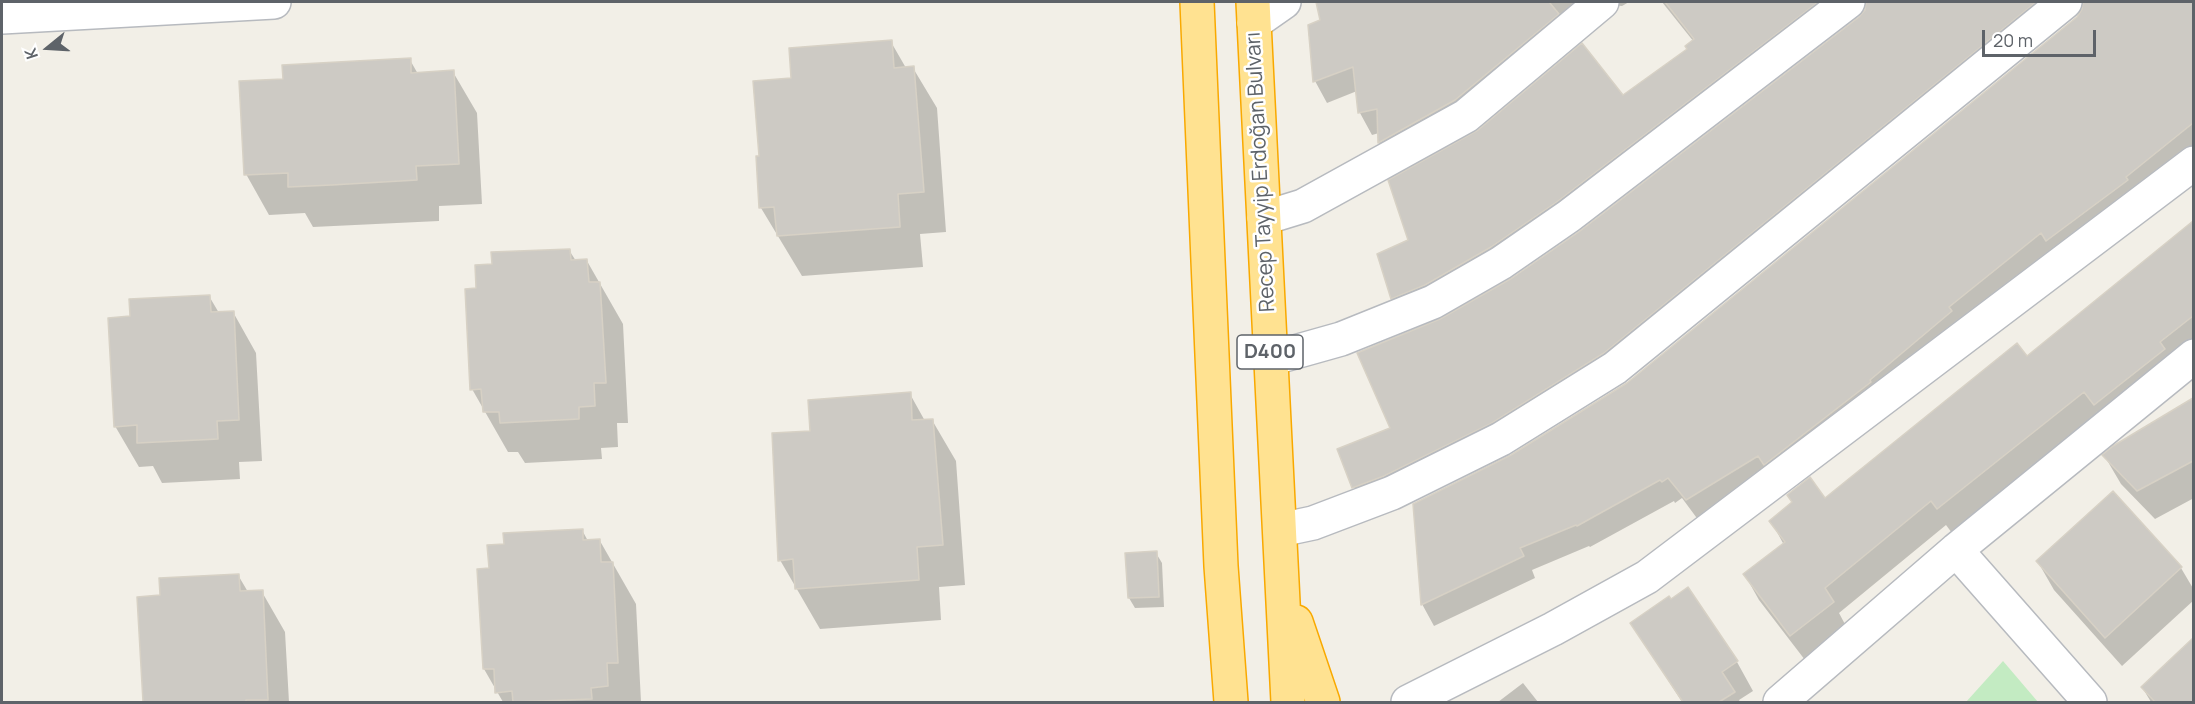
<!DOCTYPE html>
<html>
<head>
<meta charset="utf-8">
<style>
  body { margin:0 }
  #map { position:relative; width:2195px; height:704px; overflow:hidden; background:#f2efe7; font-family:Manrope,sans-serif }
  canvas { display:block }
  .frame { position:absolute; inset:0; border:3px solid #5e6369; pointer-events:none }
  .north { position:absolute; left:18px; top:18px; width:60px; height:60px; -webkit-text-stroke:4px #fff; paint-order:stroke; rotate:252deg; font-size:16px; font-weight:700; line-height:24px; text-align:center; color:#5e6369 }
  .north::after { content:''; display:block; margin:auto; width:21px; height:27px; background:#5e6369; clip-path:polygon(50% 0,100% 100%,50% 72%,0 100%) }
  .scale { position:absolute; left:1982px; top:30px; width:114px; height:27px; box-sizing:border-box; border:3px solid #5e6369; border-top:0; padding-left:8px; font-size:18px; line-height:21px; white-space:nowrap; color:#5e6369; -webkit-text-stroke:4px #fff; paint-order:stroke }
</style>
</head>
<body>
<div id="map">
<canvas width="2195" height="704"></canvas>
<div class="frame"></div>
<div class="north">K</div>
<div class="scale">20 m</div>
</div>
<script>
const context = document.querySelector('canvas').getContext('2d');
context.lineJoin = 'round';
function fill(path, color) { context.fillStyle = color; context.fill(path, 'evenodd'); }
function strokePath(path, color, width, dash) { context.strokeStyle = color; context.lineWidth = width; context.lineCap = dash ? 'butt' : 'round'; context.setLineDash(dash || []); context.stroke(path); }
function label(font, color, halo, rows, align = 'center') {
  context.font = font + ' Manrope,sans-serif'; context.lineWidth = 5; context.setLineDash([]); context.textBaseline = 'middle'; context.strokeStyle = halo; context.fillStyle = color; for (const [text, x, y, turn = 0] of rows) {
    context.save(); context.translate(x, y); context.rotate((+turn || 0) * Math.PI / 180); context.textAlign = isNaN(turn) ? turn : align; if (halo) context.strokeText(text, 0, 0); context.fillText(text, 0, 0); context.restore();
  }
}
fill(new Path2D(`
  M 2003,661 L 2038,702 L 1966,702 Z`), '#c3ebc2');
fill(new Path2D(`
  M 1317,2 L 1629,2 L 1622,6 L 1612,5 L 1392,164 L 1379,143 L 1379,133 L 1372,135 L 1360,113 L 1357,91 L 1327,103 L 1315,81 L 1309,26 L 1322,21 Z
  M 1662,2 L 2194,2 L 2194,155 L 1699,521 L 1682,498 L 1675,503 L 1674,501 L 1590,547 L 1589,546 L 1532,570 L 1535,578 L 1434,626 L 1422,604 L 1512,456 L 1628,384 L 2078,18 L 2084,6 L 2076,5 L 1616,374 L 1366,509 L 1354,487 L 1392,429 L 1443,320 L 1511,281 L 1581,233 L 1860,18 L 1867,6 L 1858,5 L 1405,320 L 1392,298 L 1409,241 L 1623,97 L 1688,50 L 1694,42 Z
  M 891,42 L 906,68 L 913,68 L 937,108 L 946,232 L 920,234 L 923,267 L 802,276 L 761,208 L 760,157 L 793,80 Z
  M 410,60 L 418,74 L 453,72 L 477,113 L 482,204 L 439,206 L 439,221 L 313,227 L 305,213 L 269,215 L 246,174 L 284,81 Z
  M 2194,223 L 2194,352 L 1952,533 L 1946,525 L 1839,613 L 1847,628 L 1805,660 L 1759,600 L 1745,575 L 1784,545 L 1771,521 L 1824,500 L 2027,358 Z
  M 569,250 L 576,261 L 587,261 L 623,324 L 628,423 L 617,423 L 618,447 L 601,448 L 602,459 L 525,463 L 518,452 L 508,452 L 472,389 L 478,290 L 493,265 Z
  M 209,296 L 219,313 L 233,312 L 256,353 L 262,461 L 239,462 L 240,479 L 162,483 L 153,466 L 139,467 L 115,426 L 132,318 Z
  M 910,394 L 925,421 L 932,420 L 956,461 L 965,585 L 939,587 L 941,620 L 820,629 L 780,560 L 811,432 Z
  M 2194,399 L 2194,498 L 2155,519 L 2121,484 L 2104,455 Z
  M 2113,494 L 2181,568 L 2194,590 L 2194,600 L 2122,666 L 2054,590 L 2038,562 Z
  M 582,530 L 588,541 L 600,541 L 636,604 L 641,702 L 503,702 L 484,669 L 491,570 L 506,546 Z
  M 1156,553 L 1162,563 L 1164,607 L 1135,608 L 1129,598 Z
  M 238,575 L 248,592 L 262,592 L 285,632 L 289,702 L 144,702 L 138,598 L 161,597 Z
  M 1688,589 L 1737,662 L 1753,691 L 1739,700 L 1740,702 L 1682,702 L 1632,624 Z
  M 2194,640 L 2194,702 L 2151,702 L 2142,687 Z
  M 1523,683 L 1538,702 L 1498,702 Z`), '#0003');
const building = new Path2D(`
  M 1316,2 L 1549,2 L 1559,14 L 1455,100 L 1378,143 L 1377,109 L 1358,113 L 1353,67 L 1313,82 L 1308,25 L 1320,20 Z
  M 1665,2 L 1818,2 L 1558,201 L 1491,247 L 1425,285 L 1391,299 L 1377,254 L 1408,240 L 1388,180 L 1478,130 L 1582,43 L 1623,95 L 1687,49 L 1685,46 L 1694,39 Z
  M 1866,2 L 2036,2 L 1604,353 L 1492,423 L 1384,476 L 1352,488 L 1337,449 L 1390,428 L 1357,353 L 1440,319 L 1512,278 L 1580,231 L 1859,17 L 1865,10 Z
  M 2083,2 L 2193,2 L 2193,123 L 2126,177 L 2128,180 L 2046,241 L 2041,233 L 1949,307 L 1952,311 L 1870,380 L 1871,382 L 1764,465 L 1758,456 L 1686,500 L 1668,478 L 1662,482 L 1660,480 L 1577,526 L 1576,525 L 1520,548 L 1524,556 L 1421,605 L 1413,504 L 1511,455 L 1627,383 L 2077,17 L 2082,9 Z
  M 892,40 L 894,68 L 914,66 L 924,192 L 898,194 L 900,227 L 777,236 L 774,207 L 759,208 L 756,156 L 759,156 L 753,81 L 791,78 L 789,48 Z
  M 411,58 L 411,73 L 454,70 L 459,164 L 416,166 L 417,180 L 331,185 L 288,187 L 288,173 L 244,175 L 239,81 L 283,79 L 282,65 Z
  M 2193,221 L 2193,316 L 2160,342 L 2165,349 L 2094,405 L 2084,392 L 1937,509 L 1931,501 L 1825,588 L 1834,602 L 1790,636 L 1743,574 L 1785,542 L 1769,521 L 1792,502 L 1787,495 L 1810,477 L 1825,498 L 2017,343 L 2027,356 Z
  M 570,249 L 571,260 L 587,259 L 589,282 L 600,282 L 606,383 L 594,383 L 595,406 L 579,407 L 579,419 L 500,423 L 499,412 L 483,412 L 481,389 L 470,390 L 465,289 L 476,288 L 475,265 L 492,264 L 491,252 Z
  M 210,295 L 211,312 L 234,311 L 239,420 L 217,421 L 218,439 L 137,443 L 137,425 L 114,427 L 108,318 L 130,316 L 129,299 Z
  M 911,392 L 912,420 L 933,419 L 943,545 L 917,547 L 919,580 L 795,589 L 793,559 L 778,561 L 772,433 L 810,431 L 808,400 Z
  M 2193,398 L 2193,461 L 2137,491 L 2102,455 L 2113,446 Z
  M 2113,491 L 2182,567 L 2105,638 L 2036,561 Z
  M 583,529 L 583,540 L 600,539 L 601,562 L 613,562 L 618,663 L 607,663 L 608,686 L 591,688 L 592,699 L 513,702 L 512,691 L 495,693 L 494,669 L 483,669 L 477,569 L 489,568 L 487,545 L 504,544 L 503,533 Z
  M 1157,551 L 1159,597 L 1128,598 L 1125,553 Z
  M 239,574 L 240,591 L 263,590 L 268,700 L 246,700 L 246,702 L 143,702 L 137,597 L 160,595 L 159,578 Z
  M 1688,587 L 1738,661 L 1722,672 L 1735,692 L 1719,702 L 1683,702 L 1630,623 L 1669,596 L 1671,599 Z
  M 2193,638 L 2193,702 L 2155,702 L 2141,687 Z`);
fill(building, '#cdcac4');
strokePath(building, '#d7d1c5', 1.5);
const minor = new Path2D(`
  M 2,17 L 274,2
  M 1254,23 L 1284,2
  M 1264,218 L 1303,206 L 1466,116 L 1602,2
  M 1270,359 L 1341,339 L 1433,302 L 1501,263 L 1569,216 L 1848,2
  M 1280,530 L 1313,523 L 1392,493 L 1501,439 L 1615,368 L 2065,2
  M 1956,550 L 2090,702
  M 1408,702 L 1553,629 L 1647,577 L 2194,163
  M 1780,702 L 1956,550 L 2194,356`);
const highway = new Path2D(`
  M 1197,2 L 1221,566 L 1231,702
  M 1253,2 L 1288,702
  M 1296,622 L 1323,702`);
strokePath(minor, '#b7babf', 36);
strokePath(highway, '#f9a900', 36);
strokePath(minor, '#fff', 33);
strokePath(highway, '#ffe291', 33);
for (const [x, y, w] of [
  [1270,352,66]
]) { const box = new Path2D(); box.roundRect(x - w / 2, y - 17, w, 34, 4.5); context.fillStyle = '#fff'; context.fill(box); strokePath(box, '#5e6369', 1.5); }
label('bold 20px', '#5e6369', null, [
  ["D400",1270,352]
]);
label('21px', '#5e6369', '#fff', [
  ["Recep Tayyip Erdoğan Bulvarı",1261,172,-93]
]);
</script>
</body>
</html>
